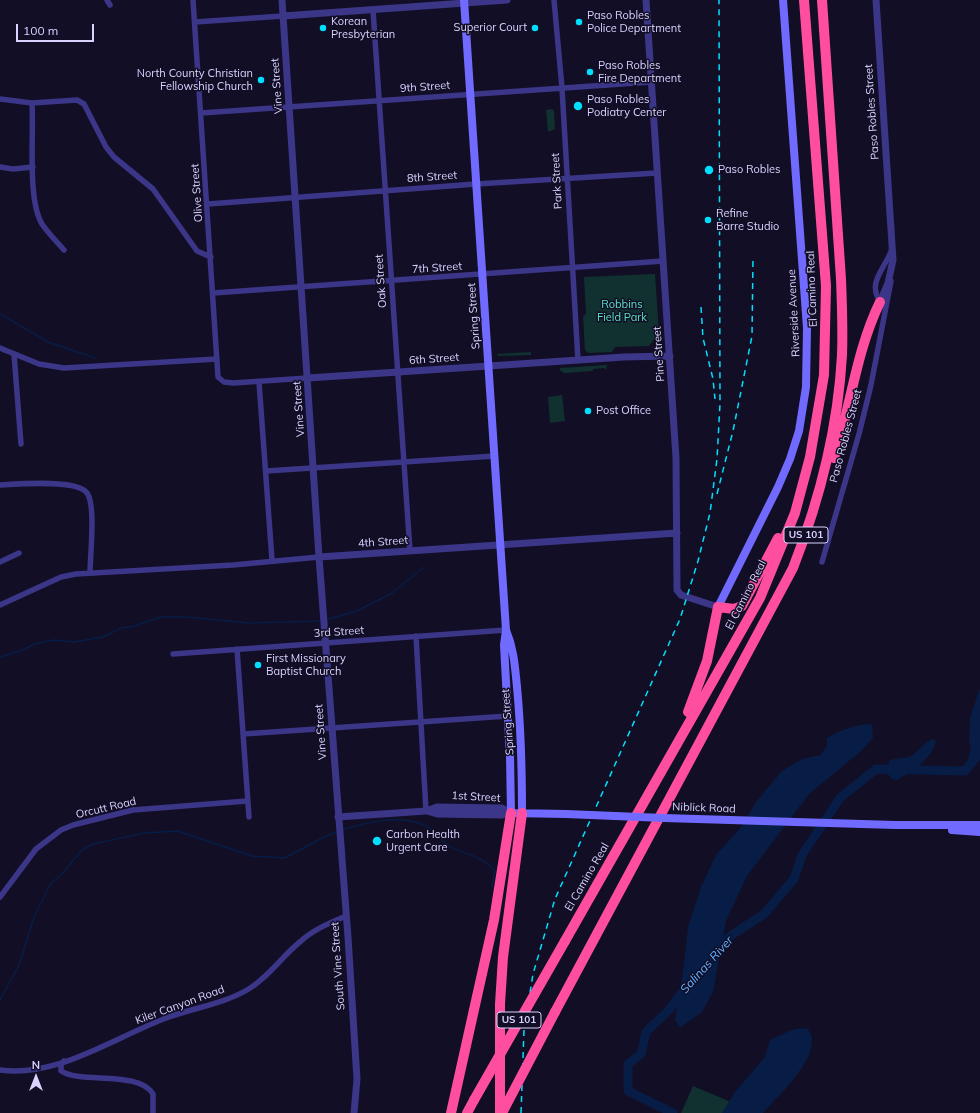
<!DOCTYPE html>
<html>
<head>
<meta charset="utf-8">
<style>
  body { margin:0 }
  #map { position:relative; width:980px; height:1113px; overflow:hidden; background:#120e26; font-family:Mulish,sans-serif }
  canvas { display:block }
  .north { position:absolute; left:16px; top:1057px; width:40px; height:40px; -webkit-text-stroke:3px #120e26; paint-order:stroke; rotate:0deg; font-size:11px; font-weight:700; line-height:16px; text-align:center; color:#d9d3ff }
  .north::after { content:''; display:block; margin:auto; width:14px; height:18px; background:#d9d3ff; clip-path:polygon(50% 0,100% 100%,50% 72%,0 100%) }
  .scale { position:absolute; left:16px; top:24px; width:78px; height:18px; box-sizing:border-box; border:2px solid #d9d3ff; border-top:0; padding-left:5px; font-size:12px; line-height:14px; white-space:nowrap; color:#d9d3ff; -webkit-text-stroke:3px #120e26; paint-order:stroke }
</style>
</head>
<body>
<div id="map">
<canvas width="980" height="1113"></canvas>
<div class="north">N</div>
<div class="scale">100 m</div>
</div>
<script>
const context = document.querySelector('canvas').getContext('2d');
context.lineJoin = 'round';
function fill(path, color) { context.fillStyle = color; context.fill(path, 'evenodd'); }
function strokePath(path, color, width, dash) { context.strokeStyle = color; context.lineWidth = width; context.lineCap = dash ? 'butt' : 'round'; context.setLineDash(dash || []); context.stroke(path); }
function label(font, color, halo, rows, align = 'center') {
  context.font = font + ' Mulish,sans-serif'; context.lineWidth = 3; context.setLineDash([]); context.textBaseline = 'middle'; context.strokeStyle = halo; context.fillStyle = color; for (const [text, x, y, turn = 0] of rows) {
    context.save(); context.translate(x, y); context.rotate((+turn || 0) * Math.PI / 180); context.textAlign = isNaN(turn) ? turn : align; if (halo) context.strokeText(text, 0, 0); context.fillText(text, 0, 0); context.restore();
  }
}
fill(new Path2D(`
  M 552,109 L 554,111 L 555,129 L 548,132 L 546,110 Z
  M 655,274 L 659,333 L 649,346 L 615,347 L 612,352 L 588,353 L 585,350 L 583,316 L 586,314 L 584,277 Z
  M 531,352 L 531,355 L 498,356 L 497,354 Z
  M 607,365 L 606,370 L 604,368 L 593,369 L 593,371 L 564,373 L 560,370 L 560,368 Z
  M 562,395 L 565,421 L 550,423 L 548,397 Z
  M 693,1086 L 757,1113 L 681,1113 Z`), '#103130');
fill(new Path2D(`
  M 980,688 L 980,753 L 965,771 L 971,747 L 969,742 L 970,718 Z
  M 872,724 L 873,738 L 860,752 L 809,794 L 747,876 L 726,921 L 713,992 L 702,1012 L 680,1028 L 675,1020 L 684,964 L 688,927 L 701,887 L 716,855 L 742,826 L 756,802 L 782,771 L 802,759 L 821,755 L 827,746 L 827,738 C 842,729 855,725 872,724 Z
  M 933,739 L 936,741 C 931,760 913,771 897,780 L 892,779 L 887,773 L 889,761 C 896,757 904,759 911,756 C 919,751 924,742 933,739 Z
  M 803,1028 L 808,1029 C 809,1032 812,1035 812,1038 C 815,1062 778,1096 763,1113 L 722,1113 L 735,1092 L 765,1057 L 770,1040 L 792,1030 Z`), '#071d46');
strokePath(new Path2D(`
  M 0,314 L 48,342 L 95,358
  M 326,620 L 357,611 L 392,593 L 424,567
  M 0,657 L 23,650 L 34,644 L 55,640 L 74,642 L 103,637 L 121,628 L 136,626 L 142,623 L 161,617 L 186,617 L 248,623 L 322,621
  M 342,830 C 368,822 406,812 431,829 C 438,834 442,841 449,846 C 458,852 470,853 480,859 C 485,862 490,866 495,870 L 492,886 L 494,888
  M 0,1000 L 19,965 L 34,917 L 51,883 L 61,875 L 82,850 L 93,844 L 144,833 L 178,831 L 252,856 L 285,858 L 322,838 L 338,831`), '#071d46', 1.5);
strokePath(new Path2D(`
  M 715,954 L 729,937 L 764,914 L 794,879 L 802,855 L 840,798 L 876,769 L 965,771 L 980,753
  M 673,1113 L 628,1091 L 628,1064 L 641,1054 L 646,1032 L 669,1010 L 687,986`), '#071d46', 9);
strokePath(new Path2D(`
  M 107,0 L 110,5
  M 193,0 L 218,377 L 224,382 L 233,383 L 308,378
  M 554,0 L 562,88 L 578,360
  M 373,10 L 410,551
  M 195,22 L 283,16
  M 0,99 L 32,103 L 77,100 L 84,104 L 106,147 L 114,157 L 153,189 L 197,251 L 211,257
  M 32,103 C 34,134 27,199 42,224 C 48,233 57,242 64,250
  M 201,113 L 651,82
  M 0,167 L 13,169 L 33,167
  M 208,204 L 476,184 L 657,173
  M 213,293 L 663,261
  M 881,303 C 866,283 885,269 891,251
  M 0,348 L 39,364 L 64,368 L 217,359
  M 14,354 L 21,444
  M 259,382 L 272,560
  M 266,471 L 495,456
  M 0,485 C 17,484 78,479 87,493 C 96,505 90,557 90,573
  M 0,562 L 19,553
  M 822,562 L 859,434 L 871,385 L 891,281
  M 0,605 L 61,577 L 76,574 L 233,565 L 319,557
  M 416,636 L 426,811
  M 237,649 L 249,817
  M 173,654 L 506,630
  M 243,734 L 508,716
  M 0,897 L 36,849 L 61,830 L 73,825 L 133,810 L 247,801
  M 64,1061 L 61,1065 L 61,1071 C 81,1084 139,1070 153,1094 L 153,1113
  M 0,1070 C 59,1078 116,1036 169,1017 C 194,1008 225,1003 247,990 C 268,978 282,956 301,941 C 314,929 330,923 346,916`), '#3b3688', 5.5);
strokePath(new Path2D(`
  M 282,0 L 319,557 L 348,937 L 357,1079 L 354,1113
  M 646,0 L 676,458 L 677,590 L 681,595 L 718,607
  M 876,0 L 893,260 L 888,283 L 880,302
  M 283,16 L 507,0
  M 308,378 L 624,357 L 670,356
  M 319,557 L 677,533
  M 427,811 L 437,814 L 501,815 L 511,813
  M 338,817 L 426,811 L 437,807 L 502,808 L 511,813`), '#3b3688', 7);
strokePath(new Path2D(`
  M 464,0 L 506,630 L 504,645 L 510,756 L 511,813 L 566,814
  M 718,607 L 778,487 L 790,459 L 799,431 L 806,387 L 807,328 L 783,0
  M 506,630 C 514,649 515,667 517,687 C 521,729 522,771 522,813
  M 664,818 L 895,825 L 980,825
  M 952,830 L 980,832`), '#716aff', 8);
strokePath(new Path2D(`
  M 834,458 C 851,406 856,351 880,302
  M 688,712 L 707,661 L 718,607 L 734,609 L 742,606 L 778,538
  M 565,941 L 760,598 L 795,513 L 810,457 L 824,375 L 826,286 L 804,0
  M 555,1012 L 793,568 C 820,499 838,429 842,355 C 843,330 842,304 841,279 L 822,0
  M 451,1113 L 494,920 L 511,813
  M 467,1113 L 474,1100
  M 500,1113 L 500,1004 L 503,957 L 522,813`), '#ff4e9f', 10);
strokePath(new Path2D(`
  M 701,307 L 703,338 L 713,379 L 715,399
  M 717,494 L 733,431 L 752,336 L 753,256
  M 521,1113 L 524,1030 L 533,974 L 555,899 L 680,619 L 698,561 L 710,513 L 717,459 L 720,404 L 719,0`), '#00dffe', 1.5, [6, 5]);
strokePath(new Path2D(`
  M 566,814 L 664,818`), '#716aff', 8);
strokePath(new Path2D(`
  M 474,1100 L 565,941
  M 502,1113 L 555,1012`), '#ff4e9f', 10);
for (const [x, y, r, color] of [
  [579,22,4,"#00dffe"],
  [323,28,4,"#00dffe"],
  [535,28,4,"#00dffe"],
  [590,72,4,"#00dffe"],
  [261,80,4,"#00dffe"],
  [578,106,5,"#00dffe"],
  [709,170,5,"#00dffe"],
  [708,220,4,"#00dffe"],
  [588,411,4,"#00dffe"],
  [258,665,4,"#00dffe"],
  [377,841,5,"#00dffe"]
]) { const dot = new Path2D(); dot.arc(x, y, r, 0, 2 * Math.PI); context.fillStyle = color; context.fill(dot); strokePath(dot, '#120e26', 1.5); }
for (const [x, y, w] of [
  [806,535,44],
  [519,1020,44]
]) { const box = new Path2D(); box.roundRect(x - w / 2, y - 8, w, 16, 3); context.fillStyle = '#120e26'; context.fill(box); strokePath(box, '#d9d3ff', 1); }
label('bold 10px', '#d9d3ff', null, [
  ["US 101",806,535],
  ["US 101",519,1020]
]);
label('11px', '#d9d3ff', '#120e26', [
  ["Paso Robles",587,16],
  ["Police Department",587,29],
  ["Korean",331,22],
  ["Presbyterian",331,35],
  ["Superior Court",527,28,"right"],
  ["Paso Robles",598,66],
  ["Fire Department",598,79],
  ["North County Christian",253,74,"right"],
  ["Fellowship Church",253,87,"right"],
  ["Paso Robles",587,100],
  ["Podiatry Center",587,113],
  ["Paso Robles",718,170],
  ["Refine",716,214],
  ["Barre Studio",716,227],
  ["Post Office",596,411],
  ["First Missionary",266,659],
  ["Baptist Church",266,672],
  ["Carbon Health",386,835],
  ["Urgent Care",386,848]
], 'left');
label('11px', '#d9d3ff', '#120e26', [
  ["Vine Street",277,86,-94],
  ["9th Street",425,87,-4],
  ["Paso Robles Street",872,112,-94],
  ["8th Street",432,177,-4],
  ["Park Street",557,181,-93],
  ["Olive Street",197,193,-94],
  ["7th Street",437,268,-4],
  ["Oak Street",381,281,-94],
  ["El Camino Real",812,289,-92],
  ["Riverside Avenue",794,313,-93],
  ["Spring Street",474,316,-94],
  ["Pine Street",659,354,-94],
  ["6th Street",434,359,-4],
  ["Vine Street",299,409,-94],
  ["Paso Robles Street",846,436,-75],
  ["4th Street",383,542,-4],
  ["El Camino Real",746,595,-63],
  ["3rd Street",339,632,-4],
  ["Spring Street",508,722,-94],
  ["Vine Street",321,732,-94],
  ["1st Street",476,797,3],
  ["Orcutt Road",106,808,-13],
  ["Niblick Road",704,808,2],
  ["El Camino Real",587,877,-60],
  ["South Vine Street",338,966,-94],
  ["Kiler Canyon Road",180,1005,-20]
]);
label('11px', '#58e6c5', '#120e26', [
  ["Robbins",622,305],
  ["Field Park",622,318]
]);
label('italic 12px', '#61b3ff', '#120e26', [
  ["Salinas River",707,965,-48]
]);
</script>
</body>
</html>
